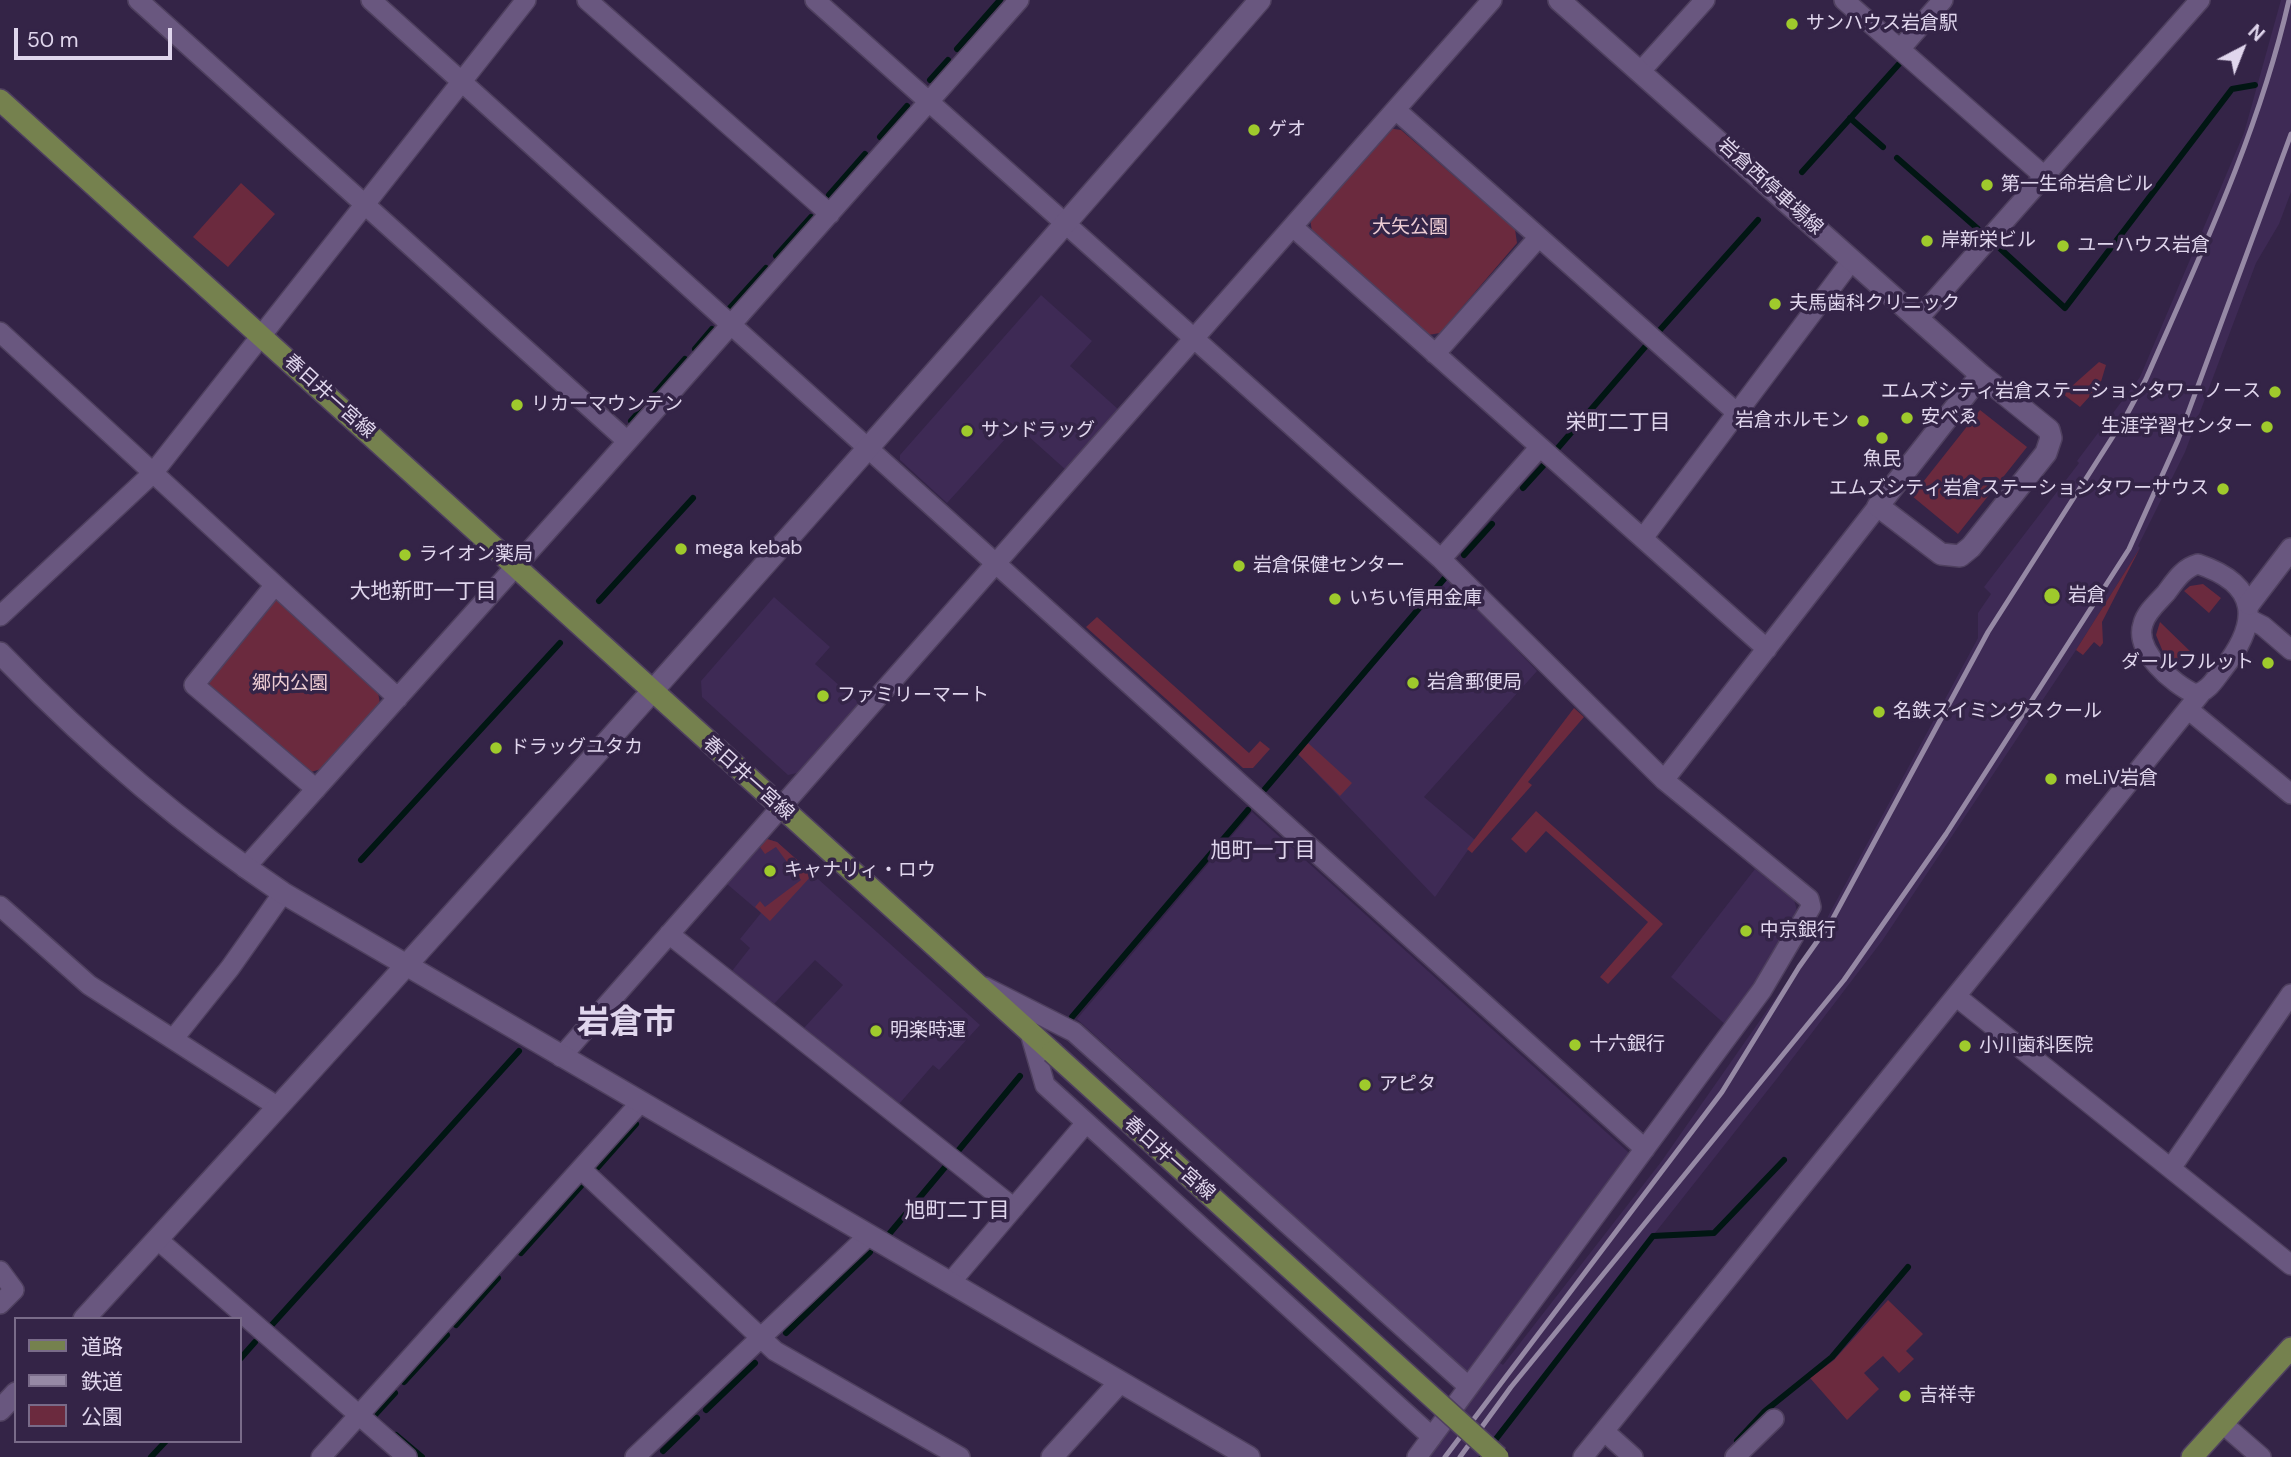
<!DOCTYPE html>
<html>
<head>
<meta charset="utf-8">
<style>
  body { margin:0 }
  #map { position:relative; width:2291px; height:1457px; overflow:hidden; background:#342447; font-family:"DM Sans","Noto Sans JP",sans-serif }
  canvas { display:block }
  .legend { position:absolute; left:14px; top:1317px; width:228px; height:126px; box-sizing:border-box; background:#342447; border:2px solid #796b89; margin:0; padding:9px 12px; list-style:none; font-size:21px; color:#e0d6ed }
  .legend li { display:flex; align-items:center; gap:14px; height:35px }
  .legend b { width:35px; border:2px solid #796b89 }
  .north { position:absolute; left:2207px; top:14px; width:70px; height:70px; -webkit-text-stroke:5px #342447; paint-order:stroke; rotate:42deg; font-size:19px; font-weight:700; line-height:28px; text-align:center; color:#e0d6ed }
  .north::after { content:''; display:block; margin:auto; width:24px; height:32px; background:#e0d6ed; clip-path:polygon(50% 0,100% 100%,50% 72%,0 100%) }
  .scale { position:absolute; left:14px; top:28px; width:158px; height:32px; box-sizing:border-box; border:4px solid #e0d6ed; border-top:0; padding-left:9px; font-size:21px; line-height:24px; white-space:nowrap; color:#e0d6ed; -webkit-text-stroke:5px #342447; paint-order:stroke }
</style>
</head>
<body>
<div id="map">
<canvas width="2291" height="1457"></canvas>
<ul class="legend">
<li><b style="height:9px;background:#75814e"></b>道路</li>
<li><b style="height:9px;background:#9689a5"></b>鉄道</li>
<li><b style="height:19px;background:#6b2a3e"></b>公園</li>
</ul>
<div class="north">N</div>
<div class="scale">50 m</div>
</div>
<script>
const context = document.querySelector('canvas').getContext('2d');
context.lineJoin = 'round';
function fill(path, color) { context.fillStyle = color; context.fill(path, 'evenodd'); }
function strokePath(path, color, width, dash) { context.strokeStyle = color; context.lineWidth = width; context.lineCap = dash ? 'butt' : 'round'; context.setLineDash(dash || []); context.stroke(path); }
function label(font, color, halo, rows, align = 'center') {
  context.font = font + ' "DM Sans","Noto Sans JP",sans-serif'; context.lineWidth = 7; context.setLineDash([]); context.textBaseline = 'middle'; context.strokeStyle = halo; context.fillStyle = color; for (const [text, x, y, turn = 0] of rows) {
    context.save(); context.translate(x, y); context.rotate((+turn || 0) * Math.PI / 180); context.textAlign = isNaN(turn) ? turn : align; if (halo) context.strokeText(text, 0, 0); context.fillText(text, 0, 0); context.restore();
  }
}
fill(new Path2D(`
  M 2281,0 L 2291,0 L 2291,192 L 2279,224 L 2256,263 L 2185,452 L 2138,546 L 2140,548 L 2076,650 L 1882,941 L 1779,1076 L 1478,1457 L 1429,1457 L 1499,1362 L 1503,1365 L 1661,1162 L 1812,946 L 1978,638 L 1978,613 L 1991,594 L 1984,587 L 2079,463 L 2077,461 L 2140,377 L 2244,133 Z
  M 1041,295 L 1092,341 L 1070,366 L 1119,410 L 1066,470 L 1017,426 L 947,503 L 900,460 L 900,455 Z
  M 1448,578 L 1537,671 L 1424,797 L 1475,840 L 1435,897 L 1298,754 Z
  M 774,597 L 830,647 L 815,664 L 859,703 L 797,773 L 788,775 L 702,697 L 701,681 Z
  M 1252,812 L 1628,1152 L 1629,1161 L 1468,1373 L 1077,1019 Z
  M 767,839 L 777,842 L 980,1025 L 939,1070 L 933,1065 L 899,1104 L 804,1028 L 843,985 L 815,960 L 774,1004 L 732,971 L 750,948 L 740,939 L 761,913 L 727,884 Z
  M 1755,869 L 1794,900 L 1798,914 L 1755,988 L 1726,1025 L 1671,977 Z`), '#3e2a55');
fill(new Path2D(`
  M 1388,128 L 1401,130 L 1515,229 L 1517,243 L 1440,333 L 1428,335 L 1312,232 L 1310,218 Z
  M 241,183 L 275,214 L 228,267 L 193,237 Z
  M 2099,362 L 2106,365 L 2100,385 L 2080,407 L 2063,394 Z
  M 1980,410 L 2027,447 L 1958,534 L 1912,496 Z
  M 2140,548 L 2102,622 L 2103,643 L 2100,647 L 2094,642 L 2083,655 L 2076,650 Z
  M 2203,584 L 2221,598 L 2209,613 L 2184,591 L 2190,586 Z
  M 280,598 L 378,692 L 380,704 L 321,769 L 311,772 L 210,690 L 209,678 L 273,601 Z
  M 1097,617 L 1249,753 L 1260,741 L 1270,749 L 1253,768 L 1243,768 L 1086,627 Z
  M 2160,622 L 2194,655 L 2175,661 L 2163,652 L 2156,635 Z
  M 1574,708 L 1584,717 L 1528,782 L 1532,785 L 1472,853 L 1467,849 Z
  M 1308,743 L 1352,783 L 1340,796 L 1298,754 Z
  M 1536,811 L 1663,924 L 1608,984 L 1600,977 L 1648,922 L 1546,831 L 1526,853 L 1511,839 Z
  M 767,839 L 777,842 L 813,874 L 770,921 L 755,907 L 760,901 L 765,907 L 801,880 L 795,871 L 799,867 L 792,858 L 787,862 L 776,847 L 765,854 L 760,847 Z
  M 1888,1300 L 1923,1334 L 1906,1351 L 1914,1359 L 1899,1373 L 1883,1356 L 1864,1373 L 1879,1389 L 1847,1420 L 1810,1378 L 1834,1360 Z`), '#6b2a3e');
strokePath(new Path2D(`
  M 957,49 L 1000,0
  M 930,80 L 948,60
  M 1850,118 L 1883,147
  M 880,137 L 907,106
  M 1897,158 L 1978,229
  M 1802,172 L 1899,64
  M 829,195 L 865,154
  M 1993,242 L 2065,308 L 2232,89 L 2255,85
  M 776,256 L 811,217
  M 729,309 L 766,268
  M 1659,331 L 1758,220
  M 695,349 L 712,329
  M 631,421 L 685,359
  M 1557,449 L 1645,347
  M 1523,488 L 1543,466
  M 1464,555 L 1492,524
  M 599,601 L 693,498
  M 1265,789 L 1444,579
  M 361,860 L 560,643
  M 1072,1017 L 1248,810
  M 958,1151 L 1020,1076
  M 598,1167 L 636,1124
  M 890,1233 L 946,1166
  M 521,1253 L 581,1186
  M 456,1325 L 498,1278
  M 269,1328 L 519,1051
  M 786,1333 L 870,1252
  M 240,1359 L 255,1342
  M 404,1382 L 447,1335
  M 706,1410 L 755,1363
  M 374,1416 L 395,1393
  M 396,1435 L 422,1457
  M 1737,1441 L 1765,1411 L 1832,1357 L 1908,1267
  M 663,1451 L 697,1418
  M 151,1457 L 166,1441
  M 1482,1457 L 1653,1236 L 1714,1233 L 1784,1160`), '#011613', 6);
const street = new Path2D(`
  M 138,0 L 626,440
  M 371,0 L 1645,1149
  M 587,0 L 830,214
  M 815,0 L 1441,559 L 1664,780 L 1809,899 L 1811,907 L 1762,990 L 1417,1457
  M 1844,0 L 2044,176
  M 1900,49 L 1943,0
  M 1640,72 L 1705,0
  M 1396,110 L 1737,413
  M 1293,227 L 1767,649
  M 1918,319 L 2200,0
  M 0,332 L 398,698
  M 1435,354 L 1539,237
  M 1643,538 L 1852,260
  M 1441,559 L 1540,447
  M 2198,564 C 2261,585 2259,623 2223,669 C 2215,679 2208,692 2195,694 C 2173,684 2134,651 2143,624 C 2146,612 2158,602 2166,593 C 2175,581 2183,568 2198,564 Z
  M 275,585 L 194,685 L 316,789
  M 0,616 L 153,473 L 526,0
  M 2249,619 L 2263,626 L 2291,650
  M 2189,710 L 2291,794
  M 1664,780 L 1878,506
  M 245,868 C 505,580 762,291 1019,0
  M 0,906 L 89,985 L 278,1107
  M 669,934 L 1014,1208
  M 985,987 L 1074,1032 L 1469,1387
  M 1957,997 L 2291,1265
  M 1030,1033 L 1045,1085 L 1432,1437
  M 174,1038 L 230,968 L 283,893
  M 561,1057 L 1492,0
  M 2171,1168 L 2291,994
  M 581,1169 L 775,1351 L 960,1457
  M 157,1239 L 407,1457
  M 0,1271 L 14,1290 L 0,1304
  M 950,1283 L 1086,1123
  M 2222,1423 L 2261,1457
  M 1604,1431 L 1633,1457
  M 321,1457 L 640,1103
  M 635,1457 L 868,1236
  M 1583,1457 L 2201,693
  M 1735,1457 L 1774,1419`);
const secondary = new Path2D(`
  M 1559,0 L 1981,375 L 2049,430 L 2051,438 L 2046,453 L 1971,547 L 1960,556 L 1941,554 L 1878,506 L 1981,375
  M 2249,604 L 2291,549
  M 0,653 C 84,740 182,825 283,893 L 1249,1457
  M 84,1319 C 482,886 874,445 1260,0
  M 0,1410 L 16,1393
  M 1052,1457 L 1120,1382`);
const primary = new Path2D(`
  M 0,100 L 1052,1052
  M 2192,1457 L 2291,1348`);
strokePath(street, '#4f405f', 22);
strokePath(secondary, '#4f405f', 24);
strokePath(primary, '#4f405f', 24);
strokePath(street, '#69577f', 19);
strokePath(secondary, '#69577f', 21);
strokePath(primary, '#75814e', 21);
strokePath(new Path2D(`
  M 1445,1457 L 1722,1092 L 1799,967 L 1831,922 L 1988,632 L 2126,416 L 2146,379 C 2200,256 2259,132 2289,0
  M 1460,1457 L 1511,1387 L 1844,980 L 1946,834 L 2129,549 L 2178,440 L 2291,134`), '#9689a5', 5);
const primaryBridge = new Path2D(`
  M 1052,1052 L 1498,1457`);
strokePath(primaryBridge, '#4f405f', 24, []);
strokePath(primaryBridge, '#75814e', 21);
for (const [x, y, r, color] of [
  [1792,24,7,"#9fca2c"],
  [1254,130,7,"#9fca2c"],
  [1987,185,7,"#9fca2c"],
  [1927,241,7,"#9fca2c"],
  [2063,246,7,"#9fca2c"],
  [1775,304,7,"#9fca2c"],
  [2275,392,7,"#9fca2c"],
  [517,405,7,"#9fca2c"],
  [1907,418,7,"#9fca2c"],
  [1863,421,7,"#9fca2c"],
  [2267,427,7,"#9fca2c"],
  [967,431,7,"#9fca2c"],
  [1882,438,7,"#9fca2c"],
  [2223,489,7,"#9fca2c"],
  [681,549,7,"#9fca2c"],
  [405,555,7,"#9fca2c"],
  [1239,566,7,"#9fca2c"],
  [2052,596,9,"#9fca2c"],
  [1335,599,7,"#9fca2c"],
  [2268,663,7,"#9fca2c"],
  [1413,683,7,"#9fca2c"],
  [823,696,7,"#9fca2c"],
  [1879,712,7,"#9fca2c"],
  [496,748,7,"#9fca2c"],
  [2051,779,7,"#9fca2c"],
  [770,871,7,"#9fca2c"],
  [1746,931,7,"#9fca2c"],
  [876,1031,7,"#9fca2c"],
  [1575,1045,7,"#9fca2c"],
  [1965,1046,7,"#9fca2c"],
  [1365,1085,7,"#9fca2c"],
  [1905,1396,7,"#9fca2c"]
]) { const dot = new Path2D(); dot.arc(x, y, r, 0, 2 * Math.PI); context.fillStyle = color; context.fill(dot); strokePath(dot, '#342447', 2.5); }
label('19px', '#e0d6ed', '#342447', [
  ["サンハウス岩倉駅",1806,24],
  ["ゲオ",1268,130],
  ["第一生命岩倉ビル",2001,185],
  ["岸新栄ビル",1941,241],
  ["ユーハウス岩倉",2077,246],
  ["夫馬歯科クリニック",1789,304],
  ["エムズシティ岩倉ステーションタワーノース",2261,392,"right"],
  ["リカーマウンテン",531,405],
  ["安べゑ",1921,418],
  ["岩倉ホルモン",1849,421,"right"],
  ["生涯学習センター",2253,427,"right"],
  ["サンドラッグ",981,431],
  ["魚民",1882,460,"center"],
  ["エムズシティ岩倉ステーションタワーサウス",2209,489,"right"],
  ["mega kebab",695,549],
  ["ライオン薬局",419,555],
  ["岩倉保健センター",1253,566],
  ["岩倉",2068,596],
  ["いちい信用金庫",1349,599],
  ["ダールフルット",2254,663,"right"],
  ["岩倉郵便局",1427,683],
  ["ファミリーマート",837,696],
  ["名鉄スイミングスクール",1893,712],
  ["ドラッグユタカ",510,748],
  ["meLiV岩倉",2065,779],
  ["キャナリィ・ロウ",784,871],
  ["中京銀行",1760,931],
  ["明楽時運",890,1031],
  ["十六銀行",1589,1045],
  ["小川歯科医院",1979,1046],
  ["アピタ",1379,1085],
  ["吉祥寺",1919,1396]
], 'left');
label('19px', '#e0d6ed', '#342447', [
  ["岩倉西停車場線",1770,187,42],
  ["春日井一宮線",329,397,42],
  ["春日井一宮線",748,779,42],
  ["春日井一宮線",1169,1159,42]
]);
label('19px', '#ecccd3', '#342447', [
  ["大矢公園",1410,228],
  ["郷内公園",290,684]
]);
label('21px', '#e0d6ed', '#342447', [
  ["栄町二丁目",1618,423],
  ["大地新町一丁目",423,592],
  ["旭町一丁目",1263,851],
  ["旭町二丁目",957,1211]
]);
label('bold 33px', '#e0d6ed', '#342447', [
  ["岩倉市",626,1024]
]);
</script>
</body>
</html>
